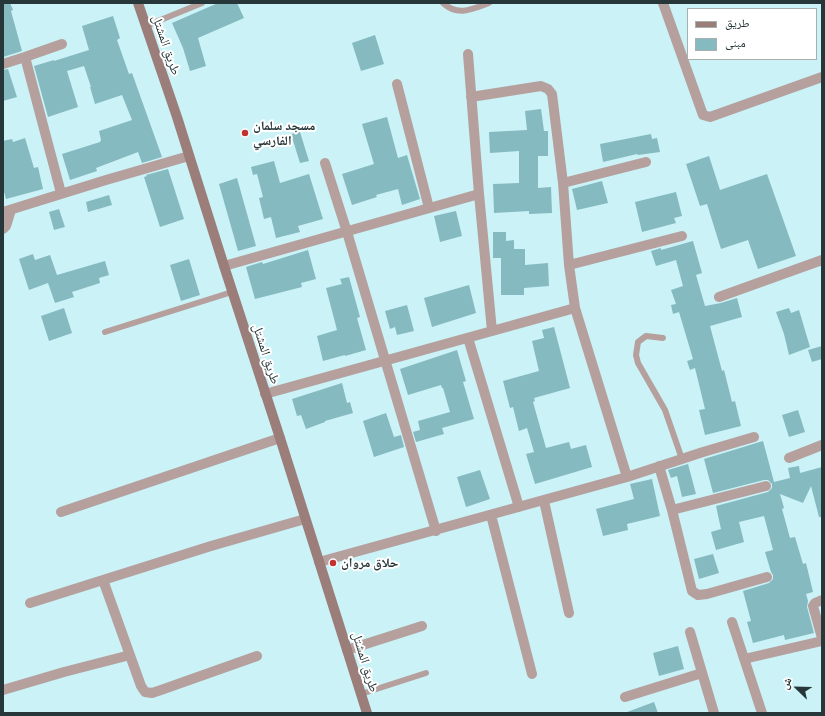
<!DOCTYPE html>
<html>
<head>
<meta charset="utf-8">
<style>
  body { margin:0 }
  #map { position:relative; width:825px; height:716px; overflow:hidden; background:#caf2f7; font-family:Inter,"Noto Naskh Arabic",sans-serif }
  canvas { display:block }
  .frame { position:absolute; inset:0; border:4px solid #273638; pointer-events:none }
  .legend { position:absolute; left:687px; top:8px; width:130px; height:52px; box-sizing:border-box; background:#fff; border:1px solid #a9afaf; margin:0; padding:5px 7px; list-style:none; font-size:12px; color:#273638 }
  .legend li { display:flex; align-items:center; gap:8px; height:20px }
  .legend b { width:20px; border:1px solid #a9afaf }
  .north { position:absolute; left:777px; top:668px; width:40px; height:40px; -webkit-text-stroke:3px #fff; paint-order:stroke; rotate:293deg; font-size:11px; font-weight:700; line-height:16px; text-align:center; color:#273638 }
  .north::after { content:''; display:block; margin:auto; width:14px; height:18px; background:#273638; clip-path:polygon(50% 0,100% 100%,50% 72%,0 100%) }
</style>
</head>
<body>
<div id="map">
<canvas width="825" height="716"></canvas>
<div class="frame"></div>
<ul class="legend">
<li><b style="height:5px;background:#9b7d79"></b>طريق</li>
<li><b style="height:11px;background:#85bac1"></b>مبنى</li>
</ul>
<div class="north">ش</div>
</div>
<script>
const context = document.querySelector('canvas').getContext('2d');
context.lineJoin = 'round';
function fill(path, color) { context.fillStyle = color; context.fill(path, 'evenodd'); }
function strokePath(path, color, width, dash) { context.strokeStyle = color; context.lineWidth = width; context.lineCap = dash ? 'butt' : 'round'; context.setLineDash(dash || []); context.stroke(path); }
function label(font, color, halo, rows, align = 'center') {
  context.font = font + ' Inter,"Noto Naskh Arabic",sans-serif'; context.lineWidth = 4; context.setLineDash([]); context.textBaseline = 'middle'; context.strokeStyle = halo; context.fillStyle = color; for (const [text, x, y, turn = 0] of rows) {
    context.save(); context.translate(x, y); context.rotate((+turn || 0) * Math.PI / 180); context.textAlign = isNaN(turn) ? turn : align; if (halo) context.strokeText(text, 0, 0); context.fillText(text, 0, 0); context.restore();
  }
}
fill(new Path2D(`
  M 3,3 L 10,3 L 13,10 L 11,11 L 22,51 L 3,57 Z
  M 218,3 L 237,3 L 244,18 L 198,38 L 206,66 L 190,71 L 183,48 L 172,23 Z
  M 113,16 L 120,38 L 117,40 L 129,74 L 132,73 L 162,157 L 142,163 L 138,152 L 96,168 L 97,171 L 70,180 L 62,154 L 100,142 L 101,140 L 99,131 L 132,120 L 122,95 L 95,104 L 90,87 L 91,87 L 84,66 L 67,71 L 78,107 L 48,117 L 34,66 L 54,60 L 54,61 L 89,50 L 82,26 Z
  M 375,35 L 384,64 L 361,71 L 352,43 Z
  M 8,69 L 17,97 L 3,101 L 3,70 Z
  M 541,109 L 544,131 L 548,131 L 548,156 L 538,156 L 538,188 L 551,187 L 552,213 L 529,214 L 529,211 L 494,213 L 493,184 L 519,183 L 519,151 L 490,153 L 489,132 L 527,130 L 525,111 Z
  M 387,117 L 398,158 L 407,155 L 420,199 L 402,205 L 398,189 L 376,195 L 377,197 L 352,205 L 342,174 L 374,164 L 362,124 Z
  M 300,132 L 309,161 L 300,163 L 291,134 Z
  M 651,134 L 652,139 L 657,138 L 660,152 L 638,155 L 637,154 L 603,162 L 600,144 Z
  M 25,138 L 34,168 L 38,167 L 43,189 L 6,199 L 3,188 L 3,141 L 12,139 L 13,142 Z
  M 709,156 L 720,190 L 767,174 L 796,256 L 758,269 L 748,240 L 721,249 L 707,204 L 700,206 L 686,164 Z
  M 274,161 L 280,183 L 309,174 L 323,219 L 298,226 L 300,232 L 276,238 L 271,217 L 264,219 L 259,198 L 263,197 L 257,174 L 253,175 L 251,167 Z
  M 168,169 L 184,219 L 160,227 L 144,177 L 147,176 L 146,175 Z
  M 237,178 L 256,246 L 238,251 L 219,184 Z
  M 602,181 L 608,203 L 577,210 L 572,189 Z
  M 676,192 L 682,216 L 674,218 L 676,223 L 642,232 L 635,202 Z
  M 109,195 L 112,205 L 88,212 L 86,202 Z
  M 59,209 L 65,227 L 54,230 L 49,212 Z
  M 456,211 L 462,236 L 440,242 L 434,216 Z
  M 493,232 L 506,232 L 506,241 L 514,240 L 514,249 L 525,249 L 525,265 L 548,263 L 549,286 L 524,288 L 524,295 L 501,295 L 501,258 L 493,258 Z
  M 693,241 L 702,273 L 696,275 L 705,306 L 721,303 L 737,298 L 742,317 L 710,326 L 722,371 L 724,370 L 732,402 L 735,401 L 741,426 L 705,435 L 699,410 L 705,409 L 695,368 L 690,370 L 687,361 L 693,359 L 679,312 L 673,314 L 671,305 L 676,304 L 671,290 L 683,286 L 676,260 L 656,266 L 651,251 L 661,248 L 661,250 Z
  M 308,250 L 316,279 L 301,283 L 302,287 L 255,299 L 246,267 L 262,262 L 263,264 Z
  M 33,254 L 35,260 L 50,255 L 57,275 L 105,261 L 109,275 L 99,278 L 100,283 L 72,292 L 74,297 L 55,303 L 48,283 L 29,290 L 19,259 Z
  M 189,259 L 200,295 L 181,301 L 170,265 Z
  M 349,277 L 360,317 L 357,318 L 366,350 L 345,356 L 345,355 L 323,361 L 317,336 L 337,330 L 326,288 L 342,284 L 340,279 Z
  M 469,285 L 476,313 L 432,327 L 424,298 Z
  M 407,305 L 414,331 L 397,335 L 395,327 L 390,329 L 385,311 Z
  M 64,308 L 72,333 L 49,341 L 41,316 Z
  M 789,308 L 791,313 L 799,310 L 810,347 L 789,355 L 784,334 L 776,312 Z
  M 554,327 L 570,388 L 534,398 L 535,401 L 533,402 L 546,448 L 569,442 L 571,449 L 586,445 L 592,467 L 535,484 L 526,454 L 534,452 L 527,428 L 519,431 L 513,407 L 510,408 L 503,381 L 539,371 L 532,341 L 544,338 L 542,330 Z
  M 822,346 L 822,359 L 812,362 L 808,350 Z
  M 457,350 L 466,381 L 463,382 L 474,419 L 442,428 L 444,434 L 416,442 L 413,432 L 420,430 L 418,421 L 450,412 L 443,388 L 442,388 L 441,385 L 408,395 L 400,369 Z
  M 342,383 L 347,403 L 350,402 L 353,413 L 325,421 L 325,422 L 306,429 L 301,415 L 297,416 L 292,399 Z
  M 798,410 L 805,432 L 789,437 L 782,415 Z
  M 386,413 L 394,437 L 401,435 L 404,447 L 374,457 L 363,421 Z
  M 763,441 L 774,482 L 790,478 L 788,468 L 799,466 L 800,473 L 822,467 L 822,517 L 819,517 L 811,486 L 803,503 L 780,494 L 784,508 L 782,509 L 790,538 L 795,537 L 803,564 L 806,563 L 813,592 L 806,594 L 808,601 L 807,607 L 814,633 L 785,640 L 784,635 L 753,643 L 747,622 L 751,621 L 743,591 L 769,583 L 773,579 L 773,575 L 771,572 L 765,552 L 773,550 L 764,516 L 739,522 L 744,542 L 716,550 L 711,532 L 721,529 L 716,506 L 768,492 L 772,488 L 772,484 L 768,480 L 764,480 L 713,493 L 704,459 Z
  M 688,464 L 696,494 L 682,497 L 677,476 L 671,478 L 668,470 Z
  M 480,470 L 490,499 L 466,507 L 457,477 Z
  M 652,479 L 660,516 L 627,524 L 628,530 L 603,536 L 596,509 L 634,499 L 630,484 Z
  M 713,554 L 719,573 L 699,579 L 694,559 Z
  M 678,646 L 684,669 L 659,676 L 653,653 Z
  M 654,702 L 658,713 L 627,713 L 627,712 Z`), '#85bac1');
strokePath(new Path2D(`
  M 443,3 C 458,17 473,9 489,3
  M 146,26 L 202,3
  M 105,332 L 232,292
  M 663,338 L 646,336 L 638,342 L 636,355 L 638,363 L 665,410 L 682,459
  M 361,694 L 426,673`), '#b5a09d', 6);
strokePath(new Path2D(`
  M 663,3 L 703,115 L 710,117 L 822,77
  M 468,54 L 479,194 L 492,331
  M 3,64 L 25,57
  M 397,84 L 429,208
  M 471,97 L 541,86 L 548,89 L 552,94 L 563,183 L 569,265 L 575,308 L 627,477
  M 325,163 L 347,232 L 436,531
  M 563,183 L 646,162
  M 61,193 L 25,57 L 62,44
  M 3,212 L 106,180 L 189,156
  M 3,229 L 6,226 L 11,210
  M 569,265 L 682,236
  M 224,266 L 479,194
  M 719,297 L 822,260
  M 468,338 L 519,507
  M 265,394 L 575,308
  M 789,458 L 822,445
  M 659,466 L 672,510 L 692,591 L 698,595 L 707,594 L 767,577
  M 544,501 L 569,613
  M 672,510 L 766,486
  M 61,512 L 280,438
  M 491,515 L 532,674
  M 319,562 L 627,477 L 703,452 L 754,437
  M 103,580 L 141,686 L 145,692 L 152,693 L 161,690 L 257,656
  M 822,600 L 815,603 L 813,606 L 822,638
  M 30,603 L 211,546 L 305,519
  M 732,622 L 762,713
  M 690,632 L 714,713
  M 347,650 L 422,626
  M 744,659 L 822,641
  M 3,690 L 64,672 L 130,655
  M 625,697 L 702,673`), '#b5a09d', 10);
strokePath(new Path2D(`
  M 138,3 L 177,117 L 224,266 L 280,438 L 367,713`), '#9b7d79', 10);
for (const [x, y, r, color] of [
  [245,133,4,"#c13231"],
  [333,563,4,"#c13231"]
]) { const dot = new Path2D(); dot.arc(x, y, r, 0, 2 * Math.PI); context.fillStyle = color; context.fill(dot); strokePath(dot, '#fff', 1.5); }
label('13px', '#273638', '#fff', [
  ["طريق المشتل",166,45,71],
  ["طريق المشتل",266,354,72],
  ["طريق المشتل",365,662,73]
]);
label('bold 13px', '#273638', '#fff', [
  ["مسجد سلمان",253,126],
  ["الفارسي",253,141],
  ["حلاق مروان",341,563]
], 'left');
</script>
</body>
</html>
